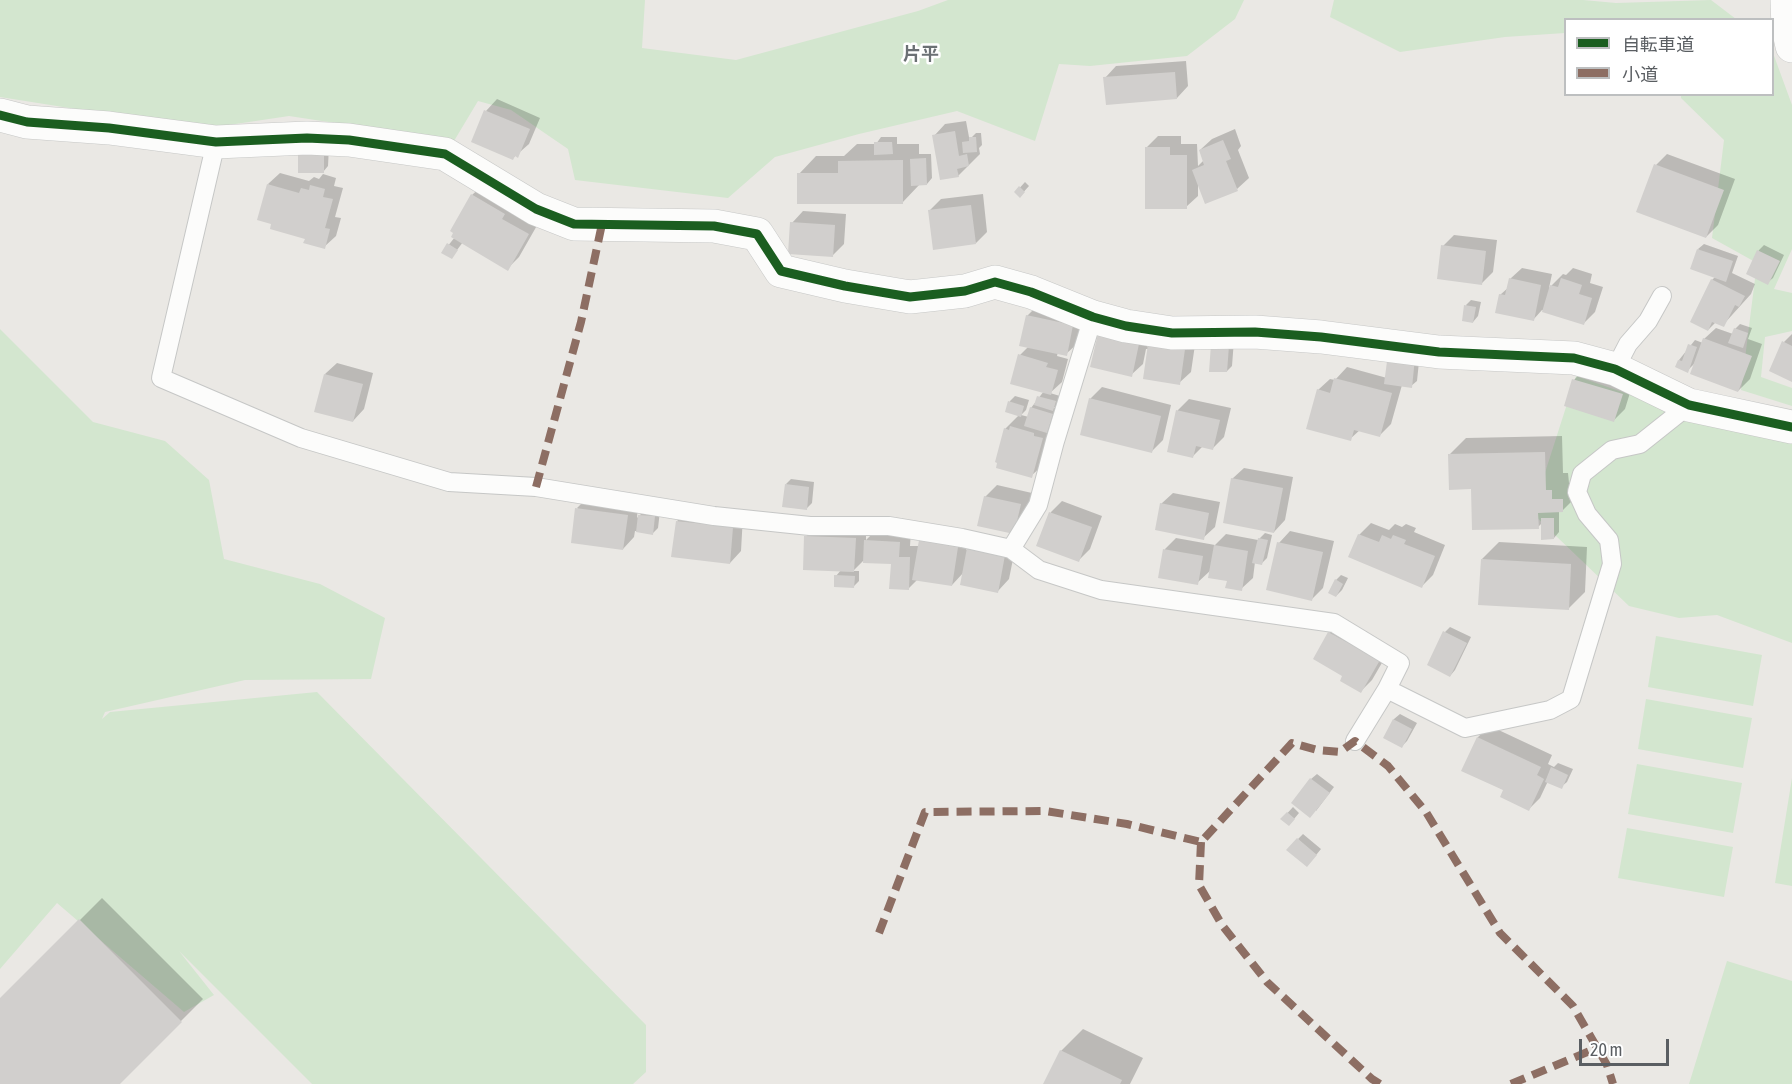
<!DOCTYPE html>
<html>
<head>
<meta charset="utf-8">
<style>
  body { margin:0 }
  #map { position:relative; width:1792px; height:1084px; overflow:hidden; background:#eae8e4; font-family:"Asap Condensed","Noto Sans JP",sans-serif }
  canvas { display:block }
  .legend { position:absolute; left:1564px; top:18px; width:210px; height:78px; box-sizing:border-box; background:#fff; border:2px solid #bdbfc0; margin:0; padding:8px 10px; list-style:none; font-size:18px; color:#5a5e62 }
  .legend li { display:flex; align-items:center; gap:12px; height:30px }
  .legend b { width:30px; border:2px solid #bdbfc0 }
  .scale { position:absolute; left:1579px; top:1039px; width:90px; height:27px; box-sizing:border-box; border:3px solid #5a5e62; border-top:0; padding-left:8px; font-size:18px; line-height:21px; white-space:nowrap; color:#5a5e62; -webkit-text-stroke:4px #fff; paint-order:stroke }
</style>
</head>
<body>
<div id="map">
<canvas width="1792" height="1084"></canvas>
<ul class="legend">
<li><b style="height:8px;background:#1b5e20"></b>自転車道</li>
<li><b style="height:8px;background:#8d6e63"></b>小道</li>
</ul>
<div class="scale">20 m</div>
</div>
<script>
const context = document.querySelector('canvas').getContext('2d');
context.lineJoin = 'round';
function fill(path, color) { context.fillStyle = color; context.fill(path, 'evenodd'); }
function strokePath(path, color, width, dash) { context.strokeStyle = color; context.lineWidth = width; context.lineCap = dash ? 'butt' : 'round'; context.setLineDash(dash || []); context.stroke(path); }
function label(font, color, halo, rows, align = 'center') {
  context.font = font + ' "Asap Condensed","Noto Sans JP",sans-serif'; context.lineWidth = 5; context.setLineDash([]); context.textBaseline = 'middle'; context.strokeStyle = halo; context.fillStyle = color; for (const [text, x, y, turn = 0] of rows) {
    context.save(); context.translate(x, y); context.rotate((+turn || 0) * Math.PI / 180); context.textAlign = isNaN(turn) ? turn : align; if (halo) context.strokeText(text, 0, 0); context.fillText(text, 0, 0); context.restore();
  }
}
fill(new Path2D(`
  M 0,0 L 645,0 L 642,48 L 736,60 L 918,11 L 948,0 L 1244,0 L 1235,19 L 1187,56 L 1090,66 L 1059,64 L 1035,141 L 957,111 L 859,134 L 775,157 L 728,198 L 575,180 L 568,149 L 511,110 L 478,101 L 454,141 L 289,116 L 202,129 L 0,97 Z
  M 1334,0 L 1583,0 L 1616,3 L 1711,0 L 1736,19 L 1566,20 L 1565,33 L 1505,37 L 1400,52 L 1330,17 Z
  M 1773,53 L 1792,105 L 1792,249 L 1774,289 L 1792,293 L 1792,331 L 1765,337 L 1761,377 L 1792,388 L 1792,406 L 1741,390 L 1757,263 L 1712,238 L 1724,140 L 1681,98 L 1681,94 L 1772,94 Z
  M 0,329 L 93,422 L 165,441 L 209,480 L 224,559 L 320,584 L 385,618 L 371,679 L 245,680 L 105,712 L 102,719 L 110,712 L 317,692 L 646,1025 L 646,1072 L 633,1084 L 312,1084 L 179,951 L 214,995 L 184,1012 L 57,903 L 0,969 Z
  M 1576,376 L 1689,415 L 1792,440 L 1792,643 L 1717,615 L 1679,618 L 1629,606 L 1532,513 Z
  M 1656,636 L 1762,655 L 1753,706 L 1648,687 Z
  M 1646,699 L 1752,718 L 1743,768 L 1638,749 Z
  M 1637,764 L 1742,783 L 1733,833 L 1628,814 Z
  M 1792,778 L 1792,886 L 1775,883 Z
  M 1627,828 L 1733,847 L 1724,897 L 1618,878 Z
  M 1727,961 L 1792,981 L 1792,1084 L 1689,1084 Z`), '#d3e6cf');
fill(new Path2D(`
  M 1186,61 L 1188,86 L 1177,98 L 1105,78 L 1116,66 Z
  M 497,99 L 540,118 L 529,144 L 513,158 L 473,142 L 486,111 Z
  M 966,121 L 969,137 L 972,137 L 976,133 L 981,133 L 982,145 L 979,148 L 980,154 L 958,176 L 934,136 L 945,124 Z
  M 1235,129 L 1241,146 L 1238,150 L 1249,178 L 1237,189 L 1198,181 L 1198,196 L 1186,207 L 1147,147 L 1158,136 L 1181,136 L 1181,144 L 1197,144 L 1198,166 L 1204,160 L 1200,150 L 1212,139 Z
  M 881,137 L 897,137 L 897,144 L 919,144 L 919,154 L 931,154 L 932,178 L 927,184 L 920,184 L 902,203 L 799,174 L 816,156 L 844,156 L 857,144 L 876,144 Z
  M 329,147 L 328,166 L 323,172 L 299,171 Z
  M 1667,154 L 1735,179 L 1718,225 L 1706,237 L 1656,165 Z
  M 280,173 L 309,181 L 314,177 L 319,179 L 323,174 L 336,178 L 334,186 L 343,188 L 335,217 L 341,218 L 336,236 L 324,247 L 306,238 L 268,184 Z
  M 1025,182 L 1029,186 L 1020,196 L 1016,192 Z
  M 484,184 L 539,222 L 519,257 L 507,269 L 463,242 L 451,258 L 443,252 L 455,237 L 472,195 Z
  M 983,194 L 987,232 L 976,243 L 930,210 L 941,199 Z
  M 803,211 L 846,214 L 844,244 L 833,255 L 792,223 Z
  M 1454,235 L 1497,240 L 1493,272 L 1482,283 L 1443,246 Z
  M 1704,244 L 1738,256 L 1732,273 L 1755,284 L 1751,294 L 1723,325 L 1716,322 L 1708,330 L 1712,280 L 1716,276 L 1698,249 Z
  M 1764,245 L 1784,255 L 1773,278 L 1767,283 L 1748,273 L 1759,250 Z
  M 1522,268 L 1552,274 L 1549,288 L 1563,274 L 1566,275 L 1573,268 L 1592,274 L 1590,283 L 1603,287 L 1595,312 L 1584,323 L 1542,310 L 1533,320 L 1500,295 L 1509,287 L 1510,279 Z
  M 1471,300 L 1481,302 L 1478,316 L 1473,322 L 1466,305 Z
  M 1039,304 L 1083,314 L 1078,343 L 1066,354 L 1058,352 L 1057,356 L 1068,359 L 1062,382 L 1050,393 L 1060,396 L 1058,404 L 1054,408 L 1057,408 L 1043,465 L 1031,476 L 1005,429 L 1019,415 L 1007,411 L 1010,401 L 1015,396 L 1029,400 L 1026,410 L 1021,415 L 1029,417 L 1031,408 L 1044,391 L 1020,355 L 1029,346 L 1027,316 Z
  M 1740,324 L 1752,328 L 1748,339 L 1762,344 L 1750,379 L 1738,391 L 1696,362 L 1687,371 L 1679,360 L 1695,340 L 1703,343 L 1704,339 L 1716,328 L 1733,334 L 1735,329 Z
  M 1151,328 L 1147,347 L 1161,333 L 1196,338 L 1191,372 L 1179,383 L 1148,349 L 1146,349 L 1143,364 L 1131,375 L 1099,335 Z
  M 1792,334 L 1792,380 L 1784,342 Z
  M 1234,340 L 1232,366 L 1227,371 L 1211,370 Z
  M 1420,352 L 1417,381 L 1411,386 L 1402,385 L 1391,424 L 1380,435 L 1360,430 L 1350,439 L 1318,390 L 1330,379 L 1335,380 L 1347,367 L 1387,378 Z
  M 337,363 L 373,373 L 364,409 L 353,421 L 325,374 Z
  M 1585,368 L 1633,383 L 1625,409 L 1614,420 L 1574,380 Z
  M 1102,387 L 1171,405 L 1163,440 L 1152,451 L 1090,399 Z
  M 1189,399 L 1231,408 L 1224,437 L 1213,448 L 1203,446 L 1193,456 L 1168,450 L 1178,410 Z
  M 1562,436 L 1563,473 L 1568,473 L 1569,483 L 1579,483 L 1579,494 L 1562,511 L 1559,511 L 1559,532 L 1554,538 L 1543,522 L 1538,527 L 1473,488 L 1449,455 L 1466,438 Z
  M 1244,468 L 1293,477 L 1285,520 L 1274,532 L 1232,479 Z
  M 791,479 L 814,482 L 812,503 L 807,508 L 786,484 Z
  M 997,485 L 1032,493 L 1025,521 L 1014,532 L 985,497 Z
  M 1173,493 L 1220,502 L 1215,527 L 1203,538 L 1161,504 Z
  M 588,497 L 638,504 L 637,518 L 645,510 L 660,511 L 658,528 L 653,533 L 635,531 L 634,537 L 623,549 L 577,508 Z
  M 1062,501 L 1102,516 L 1090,549 L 1079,560 L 1038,545 L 1051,512 Z
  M 689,510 L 743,516 L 741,551 L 730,563 L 677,521 Z
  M 1371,523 L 1389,530 L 1395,524 L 1402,527 L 1406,524 L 1416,528 L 1414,532 L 1445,545 L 1433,575 L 1422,586 L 1359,535 Z
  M 817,525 L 866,528 L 866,540 L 877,529 L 911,531 L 910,546 L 919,546 L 920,541 L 969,535 L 966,550 L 980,537 L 1016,544 L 1009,579 L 998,591 L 964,572 L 952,585 L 918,579 L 908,589 L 892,563 L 863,561 L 853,571 L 859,571 L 859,581 L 854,586 L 836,576 L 841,570 L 806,537 Z
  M 1290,531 L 1334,541 L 1323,588 L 1312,599 L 1279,543 Z
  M 1265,533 L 1272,535 L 1267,558 L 1262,563 L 1255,562 L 1253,578 L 1241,589 L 1211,570 L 1197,583 L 1160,577 L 1165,549 L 1176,538 L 1215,545 L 1226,534 L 1258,540 Z
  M 1499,542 L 1587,547 L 1585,592 L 1568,609 L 1482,559 Z
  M 1341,575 L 1348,578 L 1342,590 L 1336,596 L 1336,580 Z
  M 1341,621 L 1390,649 L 1372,680 L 1361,691 L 1344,675 L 1315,658 L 1329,633 Z
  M 1450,627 L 1471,637 L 1455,670 L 1450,676 L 1445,632 Z
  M 1400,714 L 1417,723 L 1407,741 L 1402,746 L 1385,738 L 1394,719 Z
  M 1490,726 L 1552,755 L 1548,764 L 1554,767 L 1558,763 L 1573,769 L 1567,782 L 1561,787 L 1548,781 L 1540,798 L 1529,809 L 1504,790 L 1463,770 L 1478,737 Z
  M 1317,774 L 1334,787 L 1316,811 L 1311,779 Z
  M 1293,807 L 1299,813 L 1294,819 L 1282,819 Z
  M 1303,834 L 1321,849 L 1312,860 L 1298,839 Z
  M 102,898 L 203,999 L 118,1084 L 0,1084 L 0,1000 Z
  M 1083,1029 L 1143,1058 L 1130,1084 L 1045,1084 L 1061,1051 Z`), '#0003');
fill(new Path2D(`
  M 1175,72 L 1177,99 L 1106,105 L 1103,77 Z
  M 484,110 L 530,129 L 518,158 L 515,156 L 513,160 L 471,142 Z
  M 955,131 L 959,156 L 967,154 L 969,166 L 957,169 L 959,177 L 940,180 L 932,135 Z
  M 969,137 L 976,137 L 977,152 L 963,153 L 962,142 L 969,141 Z
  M 1223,140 L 1231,159 L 1226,161 L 1238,191 L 1205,204 L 1192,170 L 1204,165 L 1199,150 Z
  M 874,142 L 892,142 L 893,154 L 874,155 Z
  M 1145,147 L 1170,147 L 1170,155 L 1187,155 L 1187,209 L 1145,209 Z
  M 298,152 L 324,152 L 324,173 L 298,173 Z
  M 926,158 L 927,185 L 911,186 L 910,159 Z
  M 903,160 L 903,204 L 797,204 L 797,173 L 838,173 L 838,161 Z
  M 1654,164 L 1724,190 L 1706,238 L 1636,212 Z
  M 267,184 L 299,193 L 301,188 L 309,190 L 310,185 L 325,189 L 323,197 L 333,199 L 325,228 L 330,229 L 325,249 L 303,243 L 305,239 L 270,229 L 271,224 L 257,220 Z
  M 1019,186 L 1025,192 L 1020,198 L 1014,192 Z
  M 471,194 L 505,214 L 502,219 L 529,234 L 508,271 L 451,237 L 453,233 L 450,231 Z
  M 971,205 L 976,244 L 933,250 L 928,210 Z
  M 790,222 L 835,225 L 833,257 L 788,254 Z
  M 447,243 L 458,250 L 452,259 L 441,253 Z
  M 1441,245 L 1486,251 L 1482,285 L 1437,279 Z
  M 1697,249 L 1733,261 L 1726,282 L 1690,269 Z
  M 1757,250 L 1780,261 L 1768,285 L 1746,274 Z
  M 1509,278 L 1541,285 L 1534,321 L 1495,313 L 1499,294 L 1505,295 Z
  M 1561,278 L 1582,285 L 1579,294 L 1592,298 L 1584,325 L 1542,312 L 1550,285 L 1558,287 Z
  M 1711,279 L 1745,296 L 1739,307 L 1735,305 L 1724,327 L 1712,322 L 1708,331 L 1690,322 Z
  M 1464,305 L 1476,307 L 1473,323 L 1462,321 Z
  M 1026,315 L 1073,325 L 1067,356 L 1019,346 Z
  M 1734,328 L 1748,333 L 1743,348 L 1728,343 Z
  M 1098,334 L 1140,339 L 1132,377 L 1090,367 Z
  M 1703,338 L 1752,356 L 1738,392 L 1690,374 Z
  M 1782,341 L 1792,346 L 1792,382 L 1769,371 Z
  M 1148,344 L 1185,349 L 1180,385 L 1143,379 Z
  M 1211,344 L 1229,345 L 1227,372 L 1209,372 Z
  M 1688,344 L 1697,347 L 1688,373 L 1675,367 L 1678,360 L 1682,361 Z
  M 1018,354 L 1048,363 L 1046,367 L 1058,370 L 1051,395 L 1010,384 Z
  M 1388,354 L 1415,357 L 1412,388 L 1384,384 Z
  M 324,374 L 363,384 L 353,422 L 314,412 Z
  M 1334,378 L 1392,393 L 1380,437 L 1354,430 L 1351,441 L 1306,429 L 1317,389 L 1330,393 Z
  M 1572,379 L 1623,394 L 1614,422 L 1564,406 Z
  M 1037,396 L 1056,401 L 1053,411 L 1034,405 Z
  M 1089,398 L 1161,416 L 1152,453 L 1080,435 Z
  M 1008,401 L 1024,406 L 1021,417 L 1005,412 Z
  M 1030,407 L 1053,414 L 1047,433 L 1024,426 Z
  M 1176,410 L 1220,420 L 1213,450 L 1196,446 L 1193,458 L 1167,452 Z
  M 1010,426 L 1034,433 L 1034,436 L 1043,438 L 1032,478 L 996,468 L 997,463 L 995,462 L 1004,428 L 1009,430 Z
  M 1545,452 L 1546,490 L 1552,490 L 1552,499 L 1563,499 L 1563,512 L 1538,513 L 1539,529 L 1472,530 L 1471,489 L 1449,490 L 1448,454 Z
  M 1231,478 L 1283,488 L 1274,533 L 1223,523 Z
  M 785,484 L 809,487 L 807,510 L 782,507 Z
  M 984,496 L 1021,504 L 1014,534 L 977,526 Z
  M 1160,503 L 1209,513 L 1204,540 L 1155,530 Z
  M 575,508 L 628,515 L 623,550 L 571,543 Z
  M 1049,512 L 1092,527 L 1079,562 L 1036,546 Z
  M 638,515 L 655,516 L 653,535 L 636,532 Z
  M 1541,518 L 1554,518 L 1554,539 L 1541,540 Z
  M 676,521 L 733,527 L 730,564 L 671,557 Z
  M 1358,534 L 1379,542 L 1382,535 L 1391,539 L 1393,535 L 1406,540 L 1404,544 L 1435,556 L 1422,588 L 1348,557 Z
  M 804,536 L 856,538 L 854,572 L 803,570 Z
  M 1258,538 L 1268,540 L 1262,565 L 1252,563 Z
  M 864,540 L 900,542 L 899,557 L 910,557 L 909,590 L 889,589 L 891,564 L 863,563 Z
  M 919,540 L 958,547 L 952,586 L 912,580 Z
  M 1277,542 L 1323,552 L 1312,601 L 1266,590 Z
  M 1214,545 L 1248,551 L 1242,591 L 1225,588 L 1227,581 L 1208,578 Z
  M 967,548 L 1005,555 L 998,593 L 960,585 Z
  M 1163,549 L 1203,556 L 1198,585 L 1158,578 Z
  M 1481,559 L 1571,564 L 1569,610 L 1478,605 Z
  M 834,575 L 855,576 L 854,588 L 834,587 Z
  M 1335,579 L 1343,584 L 1336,597 L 1328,593 Z
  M 1443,631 L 1467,643 L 1450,677 L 1427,665 Z
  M 1328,632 L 1380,660 L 1361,693 L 1340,681 L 1342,676 L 1313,659 Z
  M 1393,719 L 1412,729 L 1402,748 L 1383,738 Z
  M 1477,737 L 1541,767 L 1537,775 L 1544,779 L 1529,811 L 1500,797 L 1503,790 L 1461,771 Z
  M 1551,767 L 1568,775 L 1562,789 L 1545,782 Z
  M 1310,778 L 1330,793 L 1310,818 L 1291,803 Z
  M 1287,812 L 1295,819 L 1289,826 L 1280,819 Z
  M 1297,838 L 1317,855 L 1307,867 L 1286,850 Z
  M 79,919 L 182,1022 L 120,1084 L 0,1084 L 0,998 Z
  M 1060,1050 L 1122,1080 L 1120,1084 L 1043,1084 Z`), '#d1cfcd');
const lane = new Path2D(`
  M 216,142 L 161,378 L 301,438 L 449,482 L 536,487 L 714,516 L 810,526 L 889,526 L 962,538 L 1011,549 L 1038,505 L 1055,441 L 1093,317
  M 1615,369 L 1628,344 L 1648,321 L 1662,296
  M 1011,549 L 1039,570 L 1101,590 L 1334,623 L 1400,663 L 1387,689 L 1355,741
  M 1387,689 L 1465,728 L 1550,710 L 1571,699 L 1612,564 L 1609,540 L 1587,514 L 1577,492 L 1582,474 L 1612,450 L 1640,444 L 1689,405`);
const street = new Path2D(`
  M 1787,0 L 1788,28 L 1792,46
  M 0,115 L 27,122 L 109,128 L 216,142 L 307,138 L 349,140 L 445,154 L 536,209 L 574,224 L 714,226 L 757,234 L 781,271 L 845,286 L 910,297 L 965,291 L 995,282 L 1031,292 L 1093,317 L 1126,326 L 1172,333 L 1255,332 L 1321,337 L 1439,352 L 1574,358 L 1615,369 L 1689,405 L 1792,427`);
strokePath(lane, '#c6c7c6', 20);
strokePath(street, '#c6c7c6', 34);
strokePath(lane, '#fcfcfb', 18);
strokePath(street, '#fcfcfb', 33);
strokePath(new Path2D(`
  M 536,487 L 581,322 L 602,224
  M 1201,842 L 1199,885 L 1222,925 L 1267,982 L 1372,1079 L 1380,1084
  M 879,933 L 925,812 L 1045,811 L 1127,824 L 1201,842 L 1292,743 L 1317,750 L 1340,752 L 1355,741 L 1388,766 L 1426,812 L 1500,933 L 1573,1006 L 1607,1065 L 1613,1084
  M 1511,1084 L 1597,1048`), '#8d6e63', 8, [15, 8]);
strokePath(new Path2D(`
  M 0,115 L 27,122 L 109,128 L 216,142 L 307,138 L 349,140 L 445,154 L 536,209 L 574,224 L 714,226 L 757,234 L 781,271 L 845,286 L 910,297 L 965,291 L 995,282 L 1031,292 L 1093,317 L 1126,326 L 1172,333 L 1255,332 L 1321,337 L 1439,352 L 1574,358 L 1615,369 L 1689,405 L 1792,427`), '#1b5e20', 9);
label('bold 18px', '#6b7074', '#fff', [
  ["片平",921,54]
]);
</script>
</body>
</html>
